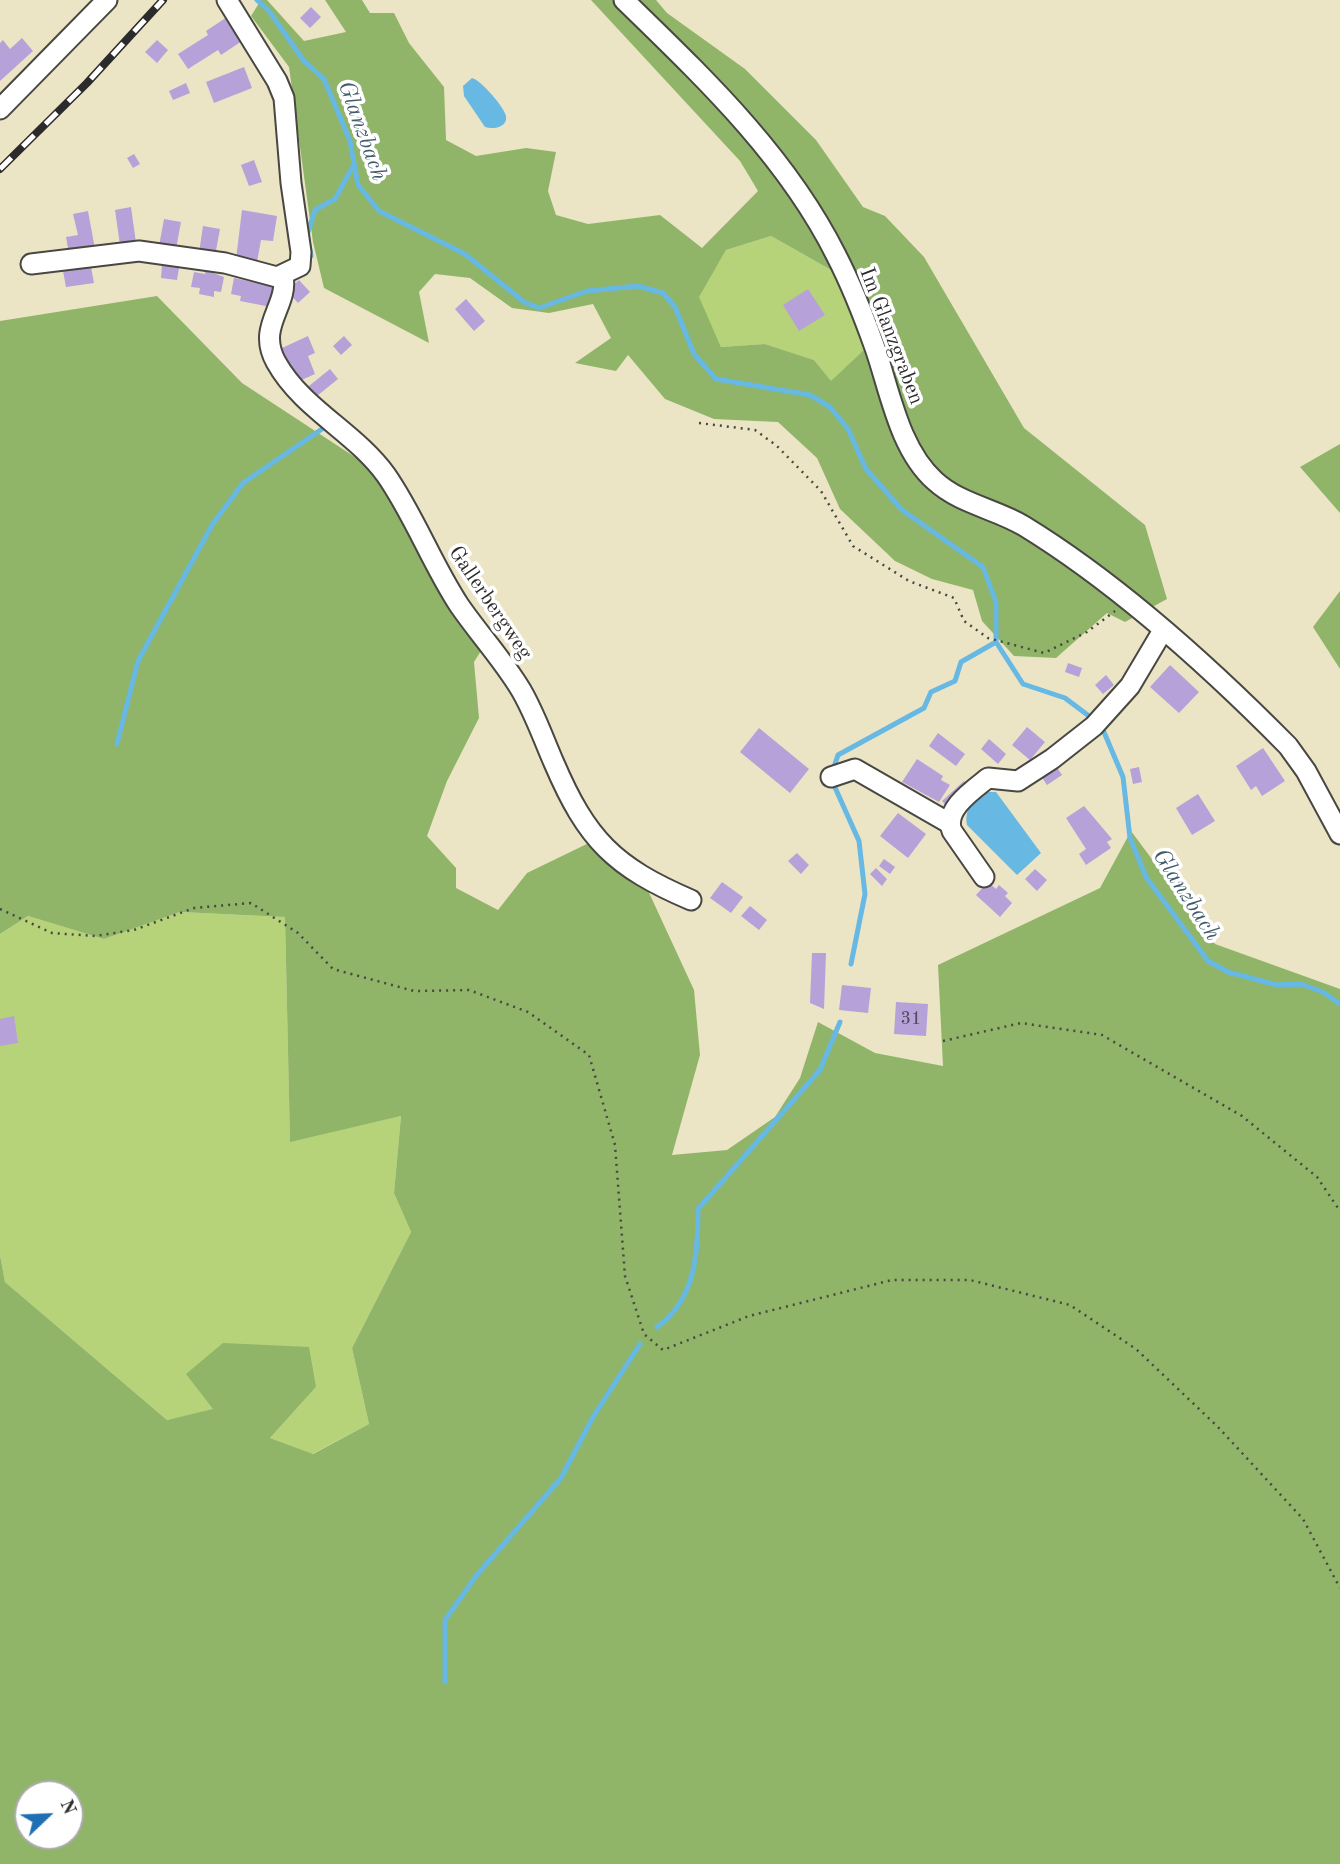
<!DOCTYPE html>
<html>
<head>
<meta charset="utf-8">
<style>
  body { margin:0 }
  #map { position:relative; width:1340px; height:1864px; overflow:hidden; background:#ebe5c6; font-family:"Old Standard TT",serif }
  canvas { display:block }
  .north { position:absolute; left:14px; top:1780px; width:70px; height:70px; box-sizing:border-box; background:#fff; border:2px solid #aaa; border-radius:50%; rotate:67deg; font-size:19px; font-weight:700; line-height:28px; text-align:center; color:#2b2b2b }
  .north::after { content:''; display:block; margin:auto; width:24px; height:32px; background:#1f6fb2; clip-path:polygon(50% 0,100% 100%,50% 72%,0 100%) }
</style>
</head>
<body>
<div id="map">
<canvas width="1340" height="1864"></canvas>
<div class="north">N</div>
</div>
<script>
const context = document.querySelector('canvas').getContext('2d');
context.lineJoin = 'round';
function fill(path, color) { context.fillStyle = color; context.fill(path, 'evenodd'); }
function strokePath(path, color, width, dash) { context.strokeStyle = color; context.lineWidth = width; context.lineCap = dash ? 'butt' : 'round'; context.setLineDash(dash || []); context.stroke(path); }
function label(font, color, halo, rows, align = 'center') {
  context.font = font + ' "Old Standard TT",serif'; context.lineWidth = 7; context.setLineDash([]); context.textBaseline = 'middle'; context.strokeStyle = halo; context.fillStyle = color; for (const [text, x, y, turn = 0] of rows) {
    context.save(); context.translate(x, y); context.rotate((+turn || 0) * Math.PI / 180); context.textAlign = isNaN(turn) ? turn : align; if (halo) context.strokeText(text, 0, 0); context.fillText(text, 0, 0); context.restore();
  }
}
fill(new Path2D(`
  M 771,236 L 863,288 L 884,331 L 831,382 L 814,360 L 765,344 L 721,347 L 698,297 L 726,250 Z
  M 180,912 L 285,917 L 290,1141 L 401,1116 L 394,1193 L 411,1232 L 352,1348 L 369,1424 L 312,1454 L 270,1438 L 316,1387 L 167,1420 L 5,1282 L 0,1255 L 0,934 L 28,916 L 104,939 Z`), '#b6d379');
fill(new Path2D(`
  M 261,0 L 267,0 L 304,41 L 346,32 L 325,0 L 362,0 L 370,13 L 394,13 L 409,43 L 444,87 L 446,140 L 476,156 L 526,148 L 556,152 L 548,191 L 556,215 L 588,224 L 660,215 L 702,248 L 758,191 L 740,161 L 591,0 L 656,0 L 667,13 L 745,69 L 816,140 L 863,207 L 885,216 L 924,257 L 1024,428 L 1145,525 L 1167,599 L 1125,622 L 1107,613 L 1056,658 L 1014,656 L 982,621 L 973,590 L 932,579 L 895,561 L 840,509 L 817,458 L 778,422 L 714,419 L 665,399 L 628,355 L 616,371 L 575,363 L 611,338 L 593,304 L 549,313 L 512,308 L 470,278 L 435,274 L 419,292 L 429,343 L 324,288 L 313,242 L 289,67 L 251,16 ZM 771,236 L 863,288 L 884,331 L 831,381 L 814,360 L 765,344 L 721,347 L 699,297 L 726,250 Z
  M 157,296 L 242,383 L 367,465 L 484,646 L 474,662 L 479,718 L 447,781 L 427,836 L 456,868 L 456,888 L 498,910 L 527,873 L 593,841 L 645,884 L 694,990 L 700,1055 L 672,1155 L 727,1150 L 775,1117 L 800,1078 L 818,1022 L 875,1053 L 943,1066 L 938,965 L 1100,888 L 1131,831 L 1215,944 L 1340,989 L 1340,1864 L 0,1864 L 0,1255 L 5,1282 L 167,1420 L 213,1409 L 186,1374 L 223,1343 L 309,1347 L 316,1387 L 270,1438 L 313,1454 L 369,1424 L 352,1348 L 411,1232 L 394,1193 L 401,1116 L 290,1142 L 285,917 L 180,912 L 104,939 L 28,916 L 0,934 L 0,321 ZM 28,1794 L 70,1794 L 70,1836 L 28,1836 Z
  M 1340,444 L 1340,513 L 1300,467 Z
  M 1340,591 L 1340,669 L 1313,627 Z`), '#90b569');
fill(new Path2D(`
  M 472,78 C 481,80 504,107 506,116 C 508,127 493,130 485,127 L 464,96 L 463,86 Z
  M 989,792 L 996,792 L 1041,853 L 1017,875 L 967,825 C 964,809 974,796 989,792 Z`), '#67b8e2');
strokePath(new Path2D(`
  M 257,0 L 269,11 L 304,61 L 324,79 L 350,141 L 358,185 L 379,211 L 465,254 L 524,302 L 539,308 L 587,291 L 638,286 L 663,293 L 675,307 L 694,354 L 716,379 L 810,395 L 830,407 L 848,429 L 866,469 L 902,510 L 983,567 L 996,602 L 996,642 L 1023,684 L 1065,698 L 1093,719
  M 311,256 L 307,235 L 315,210 L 335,199 L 352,168
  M 1101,725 L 1123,777 L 1130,838 L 1146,877 L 1208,961 L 1228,972 L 1277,985 L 1301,984 L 1323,992 L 1340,1004
  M 117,744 L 138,661 L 212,525 L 243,483 L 322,429
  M 833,770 L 838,755 L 924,708 L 931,692 L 955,681 L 961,662 L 996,642
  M 833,783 L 859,841 L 865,894 L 851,964
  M 657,1327 C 696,1299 698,1253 698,1209 L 820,1070 L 840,1022
  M 445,1682 L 445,1620 L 476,1576 L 561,1478 L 593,1417 L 640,1344`), '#67b8e2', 5);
fill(new Path2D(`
  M 311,7 L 321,17 L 310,28 L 300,18 Z
  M 227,17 L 242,41 L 221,55 L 218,50 L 188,69 L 178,54 L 208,35 L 206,31 Z
  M 22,38 L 33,51 L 0,81 L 0,43 L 3,40 L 10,49 Z
  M 157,40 L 168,50 L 157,63 L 145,52 Z
  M 244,67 L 252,88 L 214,103 L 206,82 Z
  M 186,83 L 190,93 L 173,100 L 169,91 Z
  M 134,154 L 140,164 L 133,168 L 127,158 Z
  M 254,160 L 262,182 L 249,186 L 241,165 Z
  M 131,207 L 136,243 L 120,245 L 115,210 Z
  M 242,210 L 277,216 L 273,241 L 261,240 L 257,262 L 236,259 Z
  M 88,211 L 95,249 L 69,254 L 66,237 L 78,235 L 73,214 Z
  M 164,219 L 181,222 L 176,249 L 159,246 Z
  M 203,226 L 220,229 L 215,256 L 199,253 Z
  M 162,265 L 179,268 L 177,280 L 161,278 Z
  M 91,267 L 94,283 L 66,287 L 63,271 Z
  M 205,270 L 224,277 L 221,292 L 214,291 L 214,297 L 199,294 L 200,288 L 191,287 L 194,272 L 205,274 Z
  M 234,278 L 275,287 L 271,307 L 240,301 L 241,296 L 231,294 Z
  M 299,280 L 310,292 L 298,303 L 287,291 Z
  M 808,289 L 825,315 L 799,331 L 783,305 Z
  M 466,299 L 485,321 L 474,331 L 455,309 Z
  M 308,336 L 315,353 L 308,356 L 315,374 L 297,382 L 282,348 Z
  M 344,336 L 352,345 L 341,355 L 333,346 Z
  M 330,369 L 338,379 L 312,400 L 304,390 Z
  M 1068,663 L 1082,668 L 1079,677 L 1065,672 Z
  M 1170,665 L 1199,692 L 1179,713 L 1150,687 Z
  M 1106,675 L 1114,685 L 1103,694 L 1095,685 Z
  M 1027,727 L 1045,742 L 1030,760 L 1012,745 Z
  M 759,728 L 809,769 L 790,793 L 740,752 Z
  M 938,733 L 965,754 L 956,766 L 929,746 Z
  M 989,739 L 1006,754 L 998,764 L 981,749 Z
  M 1263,748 L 1285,781 L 1262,796 L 1256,786 L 1251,790 L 1236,766 Z
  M 917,759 L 943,776 L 941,780 L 950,785 L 939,802 L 902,782 Z
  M 1056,766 L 1062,775 L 1047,785 L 1041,776 Z
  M 1139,767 L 1142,782 L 1133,784 L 1130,769 Z
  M 964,781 L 968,786 L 947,806 L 942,801 Z
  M 1198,794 L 1215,821 L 1192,835 L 1176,808 Z
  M 1084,806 L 1112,839 L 1107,842 L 1111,848 L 1086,865 L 1079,854 L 1086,849 L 1066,818 Z
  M 898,813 L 926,834 L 908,858 L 880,836 Z
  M 797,853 L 809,865 L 801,874 L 788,861 Z
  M 884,859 L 895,867 L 890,874 L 879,866 Z
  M 876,868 L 887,879 L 882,886 L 870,874 Z
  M 1035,869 L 1047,880 L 1037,891 L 1025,879 Z
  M 722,882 L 743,897 L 731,913 L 710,898 Z
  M 988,882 L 996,889 L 999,885 L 1008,893 L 1005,896 L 1012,903 L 1000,917 L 976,895 Z
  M 750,906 L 767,920 L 759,930 L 741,916 Z
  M 812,953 L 826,953 L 824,1009 L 810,1003 Z
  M 842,985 L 871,988 L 868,1013 L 839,1010 Z
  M 896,1002 L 928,1004 L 926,1036 L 894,1034 Z
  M 14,1016 L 18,1043 L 0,1046 L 0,1019 Z`), '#b6a1d8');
const minor = new Path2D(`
  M 624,0 C 703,77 786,155 836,255 C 851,284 864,317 875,348 C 890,391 899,449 935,481 C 960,504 996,509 1024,526 C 1117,583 1211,668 1288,746 L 1306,771 L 1340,834
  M 0,109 L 107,0
  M 31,264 L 139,251 L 225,263 L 277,277 L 300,266 L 301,252 L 291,183 L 284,98 L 277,81 L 227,0
  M 283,276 C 289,306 256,326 276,362 C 302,409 355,432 386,475 C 414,515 432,564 459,605 C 479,634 503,660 521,690 C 535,714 543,738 554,763 C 587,840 614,867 691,900
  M 831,777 L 855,769 L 949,823
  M 984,877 L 952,831 C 943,810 973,790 988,778 L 1018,781 L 1052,759 L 1094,726 L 1130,686 L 1162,632`);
strokePath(minor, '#484742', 23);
strokePath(new Path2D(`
  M 699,423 L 755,430 L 777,446 L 821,491 L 853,546 L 909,581 L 954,598 L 964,621 L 988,638 L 1044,653 L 1087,632 L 1115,611
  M 0,909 L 52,933 L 95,936 L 134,930 L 194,908 L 251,903 L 298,933 L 333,969 L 414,991 L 469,990 L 528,1012 L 589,1055 L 615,1145 L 625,1276 L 644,1334 L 663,1350 L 749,1316 L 892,1280 L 970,1280 L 1070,1305 L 1136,1349 L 1218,1427 L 1303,1519 L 1340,1588
  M 943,1041 L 1021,1023 L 1102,1035 L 1242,1116 L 1317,1177 L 1340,1211`), '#484742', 2.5, [2, 5]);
strokePath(minor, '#fff', 19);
const rail = new Path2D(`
  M 0,169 L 87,83 L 163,0`);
strokePath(rail, '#2b2b2b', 8);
strokePath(rail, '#fff', 5, [16]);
label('18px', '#4e4856', null, [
  ["31",911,1019]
]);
label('21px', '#2b2b2b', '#fff', [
  ["Im Glanzgraben",891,336,69],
  ["Gallerbergweg",490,603,56]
]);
label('italic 23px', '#405c6b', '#fff', [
  ["Glanzbach",362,131,70],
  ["Glanzbach",1186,895,57]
]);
</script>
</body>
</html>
